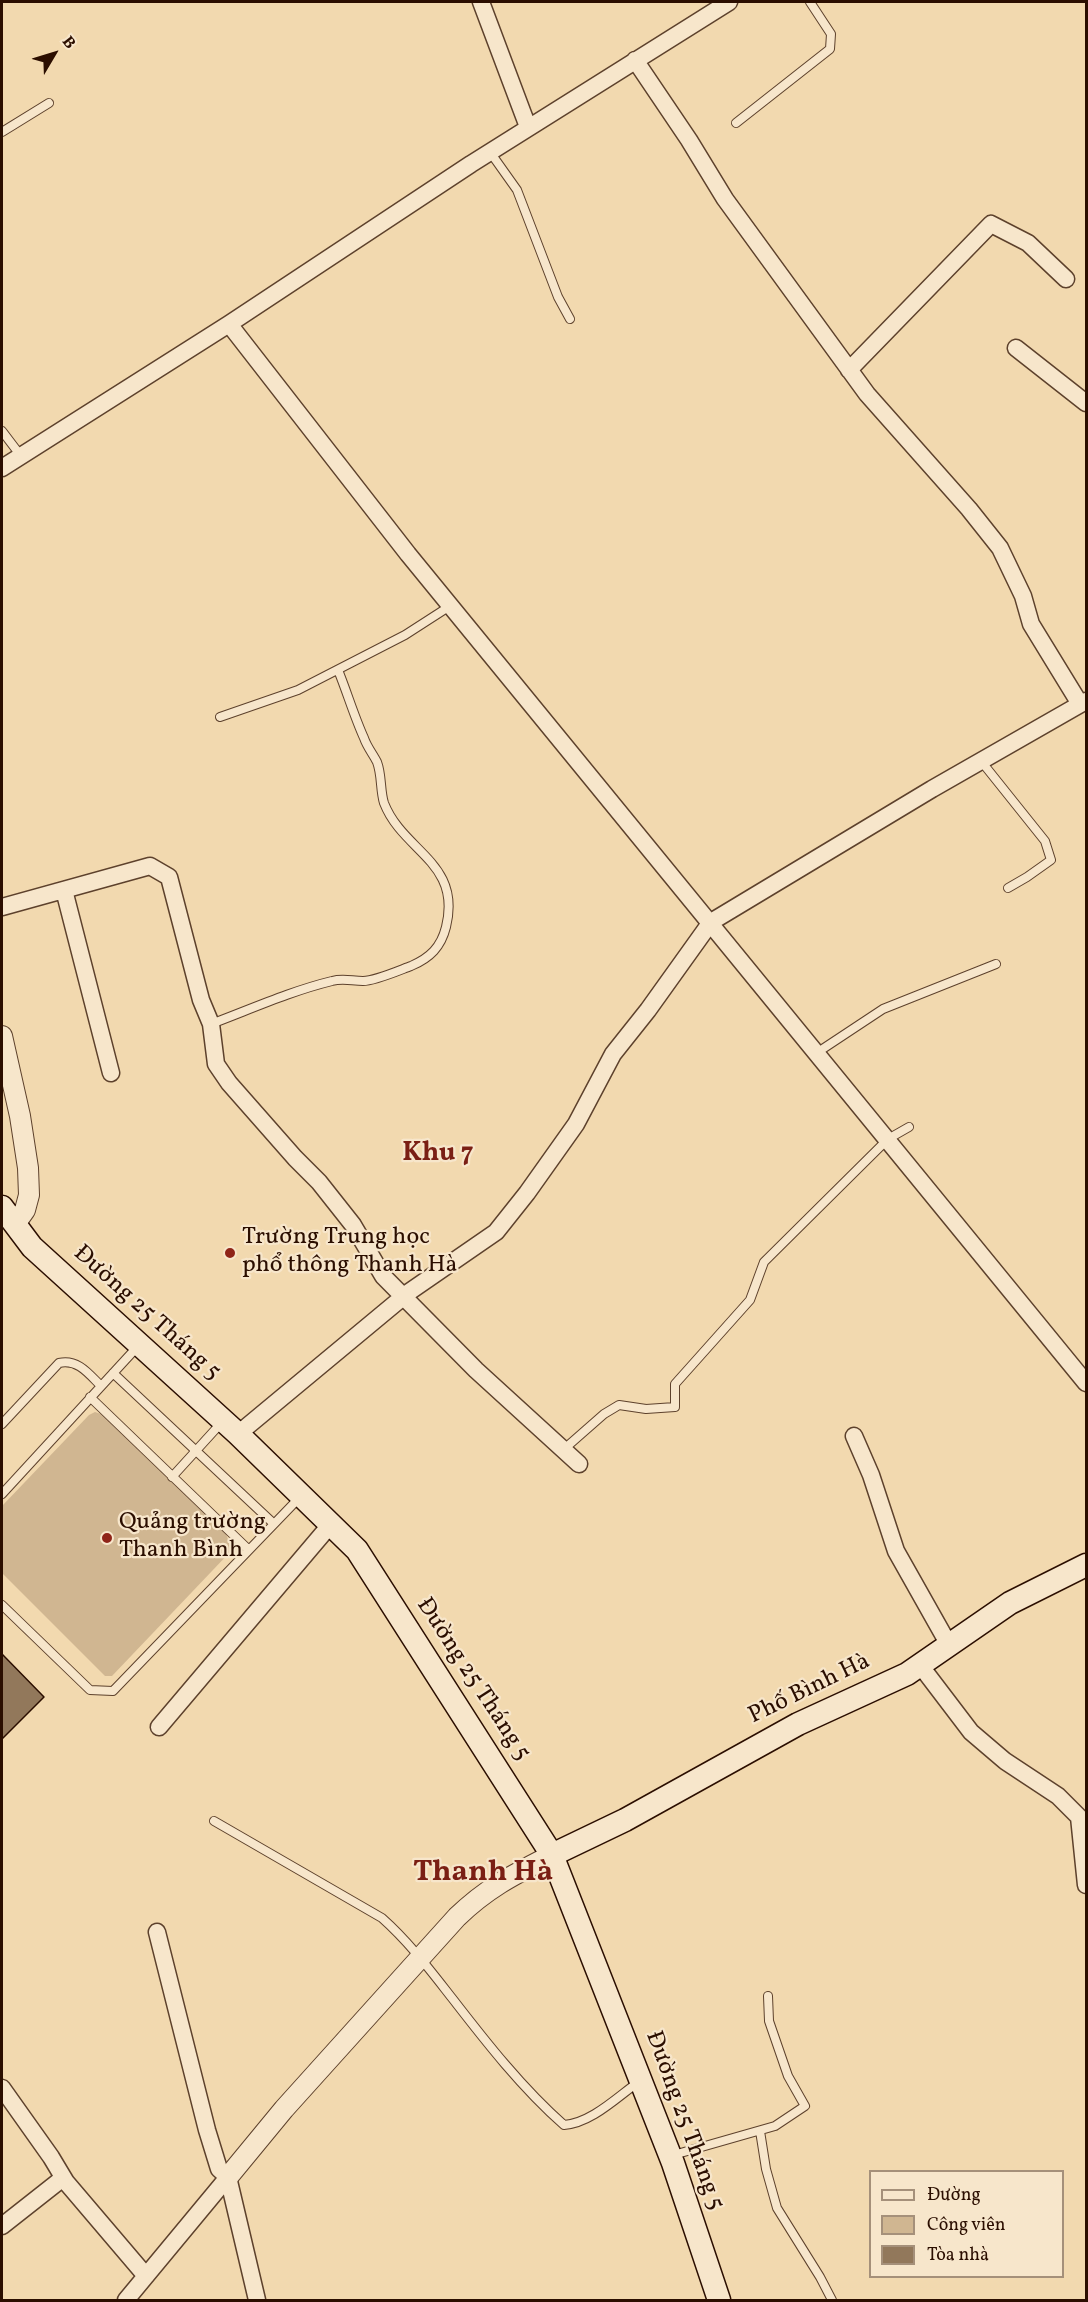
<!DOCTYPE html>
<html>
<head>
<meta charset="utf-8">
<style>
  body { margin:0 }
  #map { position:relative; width:1088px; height:2302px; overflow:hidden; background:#f2d9af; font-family:Vollkorn,serif }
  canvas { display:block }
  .frame { position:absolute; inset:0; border:3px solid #2b0e00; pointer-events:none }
  .legend { position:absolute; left:869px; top:2170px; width:195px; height:108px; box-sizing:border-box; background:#f7e6cb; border:2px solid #a5907a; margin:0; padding:8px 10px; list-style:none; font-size:18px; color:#2b0e00 }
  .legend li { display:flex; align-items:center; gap:12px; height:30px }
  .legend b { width:30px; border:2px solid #a5907a }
  .north { position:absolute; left:24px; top:24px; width:60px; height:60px; -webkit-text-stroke:4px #f7e6cb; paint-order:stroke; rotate:52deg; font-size:16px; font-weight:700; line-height:24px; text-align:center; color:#2b0e00 }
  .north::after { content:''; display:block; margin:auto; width:21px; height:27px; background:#2b0e00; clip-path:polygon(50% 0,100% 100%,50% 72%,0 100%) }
</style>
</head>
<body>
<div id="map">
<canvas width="1088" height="2302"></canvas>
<div class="frame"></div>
<ul class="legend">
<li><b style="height:8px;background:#f7e6cb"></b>Đường</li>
<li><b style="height:16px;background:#d0b691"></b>Công viên</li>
<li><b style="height:16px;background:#92785b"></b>Tòa nhà</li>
</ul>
<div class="north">B</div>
</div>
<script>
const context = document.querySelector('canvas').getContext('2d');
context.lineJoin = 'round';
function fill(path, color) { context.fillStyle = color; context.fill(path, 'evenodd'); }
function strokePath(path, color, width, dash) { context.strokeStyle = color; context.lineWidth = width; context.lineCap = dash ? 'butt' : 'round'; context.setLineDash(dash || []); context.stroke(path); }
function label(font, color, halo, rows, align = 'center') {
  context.font = font + ' Vollkorn,serif'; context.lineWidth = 4.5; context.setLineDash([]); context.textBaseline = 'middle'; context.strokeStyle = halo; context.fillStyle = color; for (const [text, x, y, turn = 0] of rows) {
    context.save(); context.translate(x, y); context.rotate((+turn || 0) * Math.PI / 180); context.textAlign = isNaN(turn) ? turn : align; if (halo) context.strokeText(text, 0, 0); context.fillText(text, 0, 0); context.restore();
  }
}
fill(new Path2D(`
  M 95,1412 L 101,1414 L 226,1534 L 232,1550 L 112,1676 L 105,1676 L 2,1573 L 2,1506 L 89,1415 Z`), '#d0b691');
const building = new Path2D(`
  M 2,1654 L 44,1697 L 2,1739 Z`);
fill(building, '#92785b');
strokePath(building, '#2b0e00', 1.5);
const service = new Path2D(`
  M 736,123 L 830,49 L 831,34 L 810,2
  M 2,132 L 49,103
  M 490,152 L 517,190 L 558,297 L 570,319
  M 2,431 L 21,456
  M 220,717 L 298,690 L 405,635 L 450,606
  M 981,761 L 1045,841 L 1051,860 L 1027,877 L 1008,888
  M 211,1024 C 251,1009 291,991 332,981 C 343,978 352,981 363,981 C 375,981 400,970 411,966 C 430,958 441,947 446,927 C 462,862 403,852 384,803 C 380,790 382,775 377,762 C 373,754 367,747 364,738 C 354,716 347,692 338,670
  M 818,1052 L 883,1009 L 996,964
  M 113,1373 L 274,1524
  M 90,1397 L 249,1550
  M 2,1424 L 59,1363 C 78,1359 88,1373 101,1386
  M 563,1450 L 604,1414 L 619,1405 L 646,1409 L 675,1407 L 675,1384 L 750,1300 L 764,1262 L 888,1139 L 909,1127
  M 172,1477 L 223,1421
  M 2,1494 L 139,1345
  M 2,1605 L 90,1690 L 113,1691 L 301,1496
  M 214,1821 L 382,1918 C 409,1942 430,1970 452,1998 C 486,2042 522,2088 564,2125 C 592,2123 618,2096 640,2081
  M 760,2131 L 766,2169 L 777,2208 L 820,2277 L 832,2300
  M 670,2156 L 775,2126 L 805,2106 L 788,2076 L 769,2021 L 768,1996`);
const minor = new Path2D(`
  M 481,2 L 528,127
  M 635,60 L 689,140 L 725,199 L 867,394 L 969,509 L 1000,548 L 1023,596 L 1031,624 L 1080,704
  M 229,324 L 408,554 L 1086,1383
  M 1016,348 L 1086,403
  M 849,370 L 991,224 L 1028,243 L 1066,279
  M 2,468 L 229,324 L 471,164 L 729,2
  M 64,890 L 111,1073
  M 2,907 L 150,866 L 169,877 L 201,1000 L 211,1024 L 216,1064 L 229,1083 L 295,1158 L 319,1182 L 353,1225 L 383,1276 L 476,1370 L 579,1464
  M 238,1434 L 409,1292 L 496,1232 L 527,1193 L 576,1124 L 613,1054 L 648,1010 L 711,922 L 932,789 L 1086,701
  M 854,1436 L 871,1475 L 896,1551 L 949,1645
  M 920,1665 L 971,1732 L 1005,1761 L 1058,1796 L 1079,1817 L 1086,1885
  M 159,1727 L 331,1524
  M 157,1932 L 207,2130 L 219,2169 L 228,2177 L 257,2300
  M 2,2088 L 51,2157 L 66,2182 L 146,2276
  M 2,2226 L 63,2178
  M 126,2300 L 228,2177`);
const tertiary = new Path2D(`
  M 2,1036 L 20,1116 L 28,1168 L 29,1195 L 25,1210 L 15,1224
  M 228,2177 L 284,2109 L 457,1917 C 488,1887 515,1874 552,1855`);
const secondary = new Path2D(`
  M 2,1207 L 32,1247 L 238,1434 L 357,1550 L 552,1855 L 673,2163 L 719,2300
  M 552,1855 L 625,1820 L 798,1724 L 907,1674 L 1010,1603 L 1086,1565`);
strokePath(service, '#5d412c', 10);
strokePath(minor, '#5d412c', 19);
strokePath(tertiary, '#5d412c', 22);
strokePath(secondary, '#2b0e00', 25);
strokePath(service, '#f7e6cb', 8);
strokePath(minor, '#f7e6cb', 16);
strokePath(tertiary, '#f7e6cb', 20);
strokePath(secondary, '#f7e6cb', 22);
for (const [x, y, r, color] of [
  [230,1253,6,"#8f2418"],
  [107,1538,6,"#8f2418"]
]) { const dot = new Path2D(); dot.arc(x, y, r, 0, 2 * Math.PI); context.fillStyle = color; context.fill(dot); strokePath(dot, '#f7e6cb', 2); }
label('24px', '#2b0e00', '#f7e6cb', [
  ["Trường Trung học",242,1239],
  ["phổ thông Thanh Hà",242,1267],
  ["Quảng trường",119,1524],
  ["Thanh Bình",119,1552]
], 'left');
label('24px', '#2b0e00', '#f7e6cb', [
  ["Đường 25 Tháng 5",146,1314,42],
  ["Đường 25 Tháng 5",472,1680,57],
  ["Phố Bình Hà",810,1690,-26],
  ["Đường 25 Tháng 5",683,2121,70]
]);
label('bold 27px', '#7a1f14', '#f7e6cb', [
  ["Khu 7",438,1155]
]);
label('bold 30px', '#7a1f14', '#f7e6cb', [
  ["Thanh Hà",483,1874]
]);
</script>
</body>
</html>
